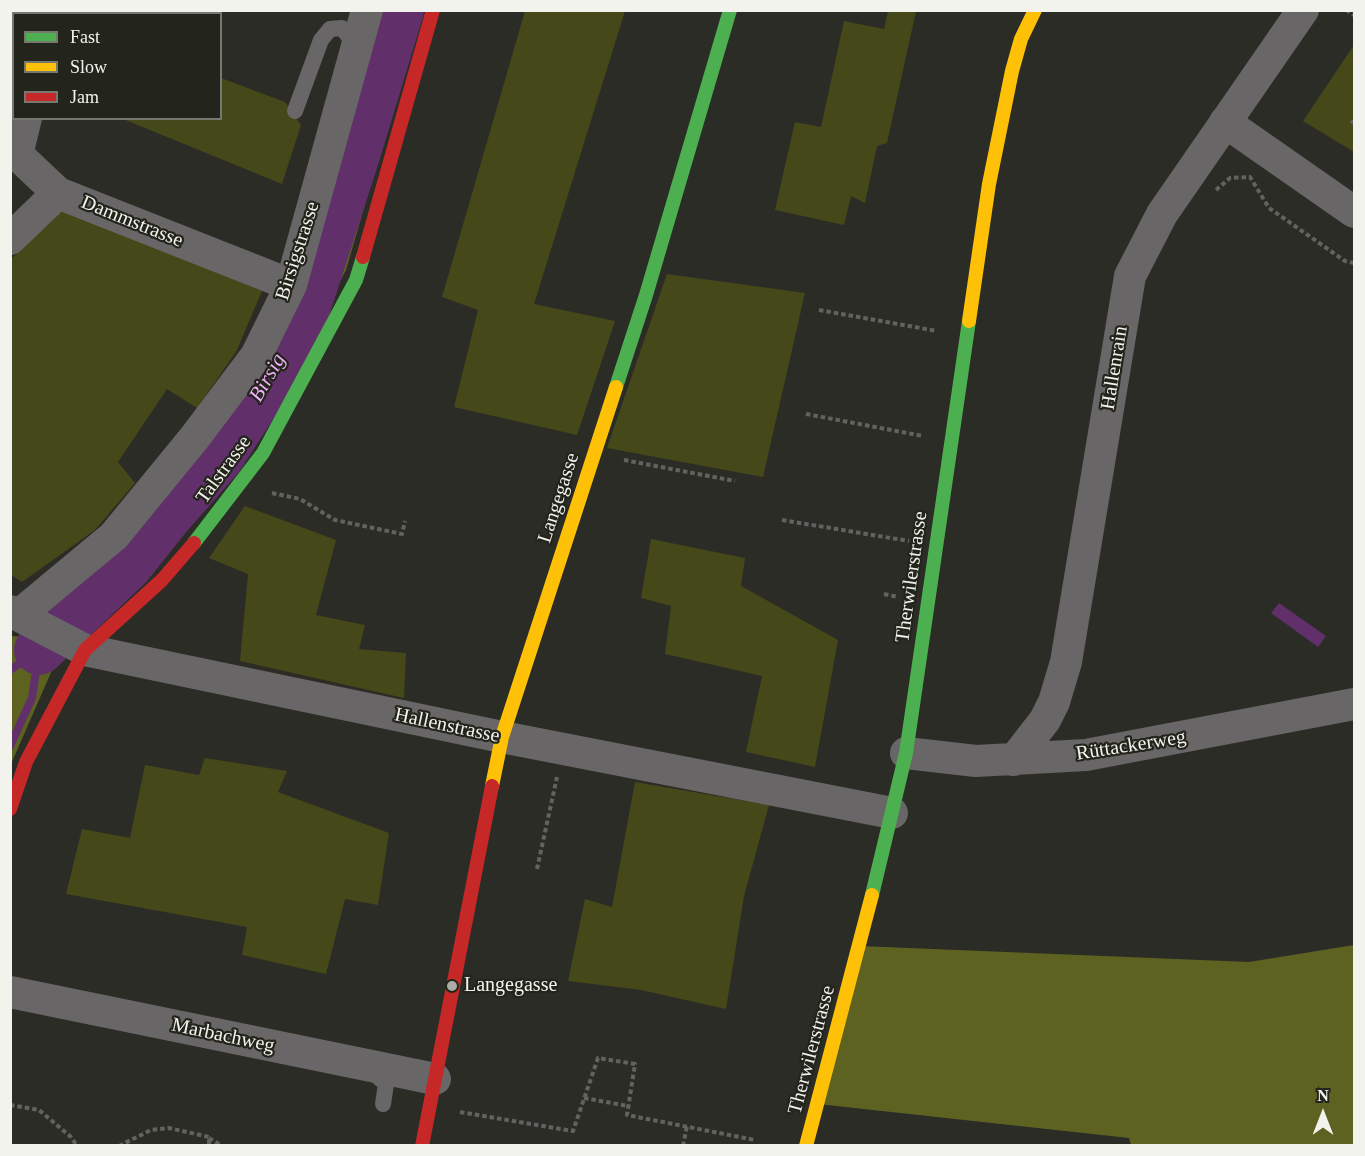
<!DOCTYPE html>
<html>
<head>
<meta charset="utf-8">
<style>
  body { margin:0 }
  #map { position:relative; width:1365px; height:1156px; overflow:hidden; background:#2c2c27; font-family:Georgia,serif }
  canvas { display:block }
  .frame { position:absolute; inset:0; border:12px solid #f3f3ed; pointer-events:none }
  .legend { position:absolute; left:12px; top:12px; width:210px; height:108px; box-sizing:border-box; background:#23241b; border:2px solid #76776f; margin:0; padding:8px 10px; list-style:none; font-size:18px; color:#f3f3ed }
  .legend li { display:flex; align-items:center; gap:12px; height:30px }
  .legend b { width:30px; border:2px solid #76776f }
  .north { position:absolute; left:1293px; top:1084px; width:60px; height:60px; -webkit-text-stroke:4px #23241b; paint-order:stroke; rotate:0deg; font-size:16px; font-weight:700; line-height:24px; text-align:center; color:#f3f3ed }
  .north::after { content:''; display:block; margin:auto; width:21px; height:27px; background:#f3f3ed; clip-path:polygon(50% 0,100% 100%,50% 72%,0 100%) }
</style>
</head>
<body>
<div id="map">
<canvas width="1365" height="1156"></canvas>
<div class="frame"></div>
<ul class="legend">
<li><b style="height:8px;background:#4caf50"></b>Fast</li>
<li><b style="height:8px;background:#ffc107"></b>Slow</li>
<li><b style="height:8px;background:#c62828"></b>Jam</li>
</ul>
<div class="north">N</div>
</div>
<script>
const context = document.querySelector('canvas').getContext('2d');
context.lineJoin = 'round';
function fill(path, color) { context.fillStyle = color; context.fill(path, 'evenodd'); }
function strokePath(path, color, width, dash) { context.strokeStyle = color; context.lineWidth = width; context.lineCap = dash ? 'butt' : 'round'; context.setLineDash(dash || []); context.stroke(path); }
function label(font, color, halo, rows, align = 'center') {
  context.font = font + ' Georgia,serif'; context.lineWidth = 4.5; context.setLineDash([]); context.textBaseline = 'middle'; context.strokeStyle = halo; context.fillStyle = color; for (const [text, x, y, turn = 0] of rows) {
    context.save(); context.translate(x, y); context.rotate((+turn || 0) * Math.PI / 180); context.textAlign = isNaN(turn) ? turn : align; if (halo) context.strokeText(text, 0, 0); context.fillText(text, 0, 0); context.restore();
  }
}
fill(new Path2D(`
  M 525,11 L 625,11 L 534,304 L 615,321 L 577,435 L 454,407 L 478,310 L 442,297 Z
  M 888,11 L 916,11 L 887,143 L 877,146 L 865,203 L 851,196 L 844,225 L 775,210 L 795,122 L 821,127 L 844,21 L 884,29 Z
  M 1354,45 L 1354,152 L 1303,121 Z
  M 221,78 L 285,102 L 301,125 L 282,184 L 123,119 L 220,118 Z
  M 63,209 L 262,291 L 236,352 L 197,408 L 167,389 L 118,462 L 135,483 L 95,530 L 22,582 L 11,575 L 10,491 L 12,485 L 11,484 L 11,259 Z
  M 667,274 L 805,293 L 763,477 L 607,448 Z
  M 245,506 L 336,540 L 316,615 L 365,625 L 359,649 L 406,653 L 404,698 L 240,661 L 248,574 L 209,558 Z
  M 651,539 L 745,558 L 741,586 L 838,640 L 815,767 L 746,752 L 762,676 L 665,654 L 671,606 L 641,598 Z
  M 205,758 L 287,771 L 278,792 L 389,833 L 378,905 L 345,899 L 326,974 L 242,955 L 247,927 L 66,894 L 82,829 L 130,838 L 145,765 L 199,775 Z
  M 635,782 L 769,805 L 744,896 L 726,1009 L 641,990 L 568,981 L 585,899 L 612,907 Z`), '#454818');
fill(new Path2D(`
  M 375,11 L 421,11 L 346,270 L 250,452 L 170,548 L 92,624 L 43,601 L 236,392 Z
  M 11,636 L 25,637 L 56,661 L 11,764 Z
  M 1354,945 L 1354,1145 L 1131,1145 L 1129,1138 L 818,1104 L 860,946 L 1249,962 Z`), '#5e6221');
fill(new Path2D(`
  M 1279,603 L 1326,636 L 1318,647 L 1271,613 Z`), '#612f69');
strokePath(new Path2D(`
  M 10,670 L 39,650
  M 10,746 L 32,698 L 39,650`), '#612f69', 8);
strokePath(new Path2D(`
  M 39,650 L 128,565 L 167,516 L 219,457 L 272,375 L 306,306 L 354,158 L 399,10`), '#612f69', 50);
strokePath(new Path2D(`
  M 1346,10 L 1354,15
  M 1351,121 L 1354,123
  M 1216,190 L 1230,178 L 1250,177 L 1269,208 L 1345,261 L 1354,263
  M 819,310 L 937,331
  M 806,414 L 923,436
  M 624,460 L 735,481
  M 272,493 L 300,499 L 335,520 L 402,534 L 405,521
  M 782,520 L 909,541
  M 884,594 L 898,597
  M 537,869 L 557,777
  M 584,1098 L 628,1106
  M 10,1105 L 39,1110 L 71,1137 L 77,1146
  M 460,1112 L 573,1131 L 598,1058 L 635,1064 L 627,1115 L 755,1140
  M 209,1138 L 222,1146
  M 119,1146 L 151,1130 L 169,1128 L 209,1137 L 209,1146
  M 683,1146 L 687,1126`), '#636261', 4, [4.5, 3]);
strokePath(new Path2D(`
  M 295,111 L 321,40 L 330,29 L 342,28 L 357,47
  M 371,1071 L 386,1084 L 383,1104`), '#686666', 16);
strokePath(new Path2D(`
  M 65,14 L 66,10
  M 10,73 L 14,70
  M 26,118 L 18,151 L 23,160 L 58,193 L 291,285
  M 1225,122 L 1354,212
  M 10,239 L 58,193
  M 10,611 L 85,650 L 502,737 L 892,813
  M 19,615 L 114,536 L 195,437 L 256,356 L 291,285 L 367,10
  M 906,753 L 976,761 L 1086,755 L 1354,704
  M 1014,760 L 1045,720 L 1054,702 L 1066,662 L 1130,276 L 1162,214 L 1303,10
  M 10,992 L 435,1079`), '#686666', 32);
strokePath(new Path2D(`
  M 616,387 L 646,295 L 730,10
  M 194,543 L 263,453 L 356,280 L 363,257
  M 872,895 L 906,753 L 969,321`), '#4caf50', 14);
strokePath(new Path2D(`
  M 969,321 L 989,184 L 1012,71 L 1021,39 L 1035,10
  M 492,786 L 502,737 L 616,387
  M 806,1146 L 872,895`), '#ffc107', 14);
strokePath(new Path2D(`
  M 363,257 L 433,10
  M 10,809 L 26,762 L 85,650 L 162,580 L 194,543
  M 422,1146 L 492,786`), '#c62828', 14);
strokePath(new Path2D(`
  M 10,12 L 11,10`), '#666663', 1.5);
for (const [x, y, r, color] of [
  [452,986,6,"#adada8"]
]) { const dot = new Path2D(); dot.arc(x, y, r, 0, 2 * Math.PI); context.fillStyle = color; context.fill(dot); strokePath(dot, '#23241b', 2); }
label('20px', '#f3f3ed', '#23241b', [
  ["Dammstrasse",132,222,22],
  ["Birsigstrasse",298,251,-72],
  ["Hallenrain",1115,368,-81],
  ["Talstrasse",224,470,-54],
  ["Langegasse",559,498,-72],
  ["Therwilerstrasse",912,577,-82],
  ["Hallenstrasse",447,726,12],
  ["Rüttackerweg",1131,746,-9],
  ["Marbachweg",223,1036,12],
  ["Therwilerstrasse",812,1050,-75]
]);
label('20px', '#f3f3ed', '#23241b', [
  ["Langegasse",464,986]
], 'left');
label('italic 21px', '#efb0f9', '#23241b', [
  ["Birsig",268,378,-60]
]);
</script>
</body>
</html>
